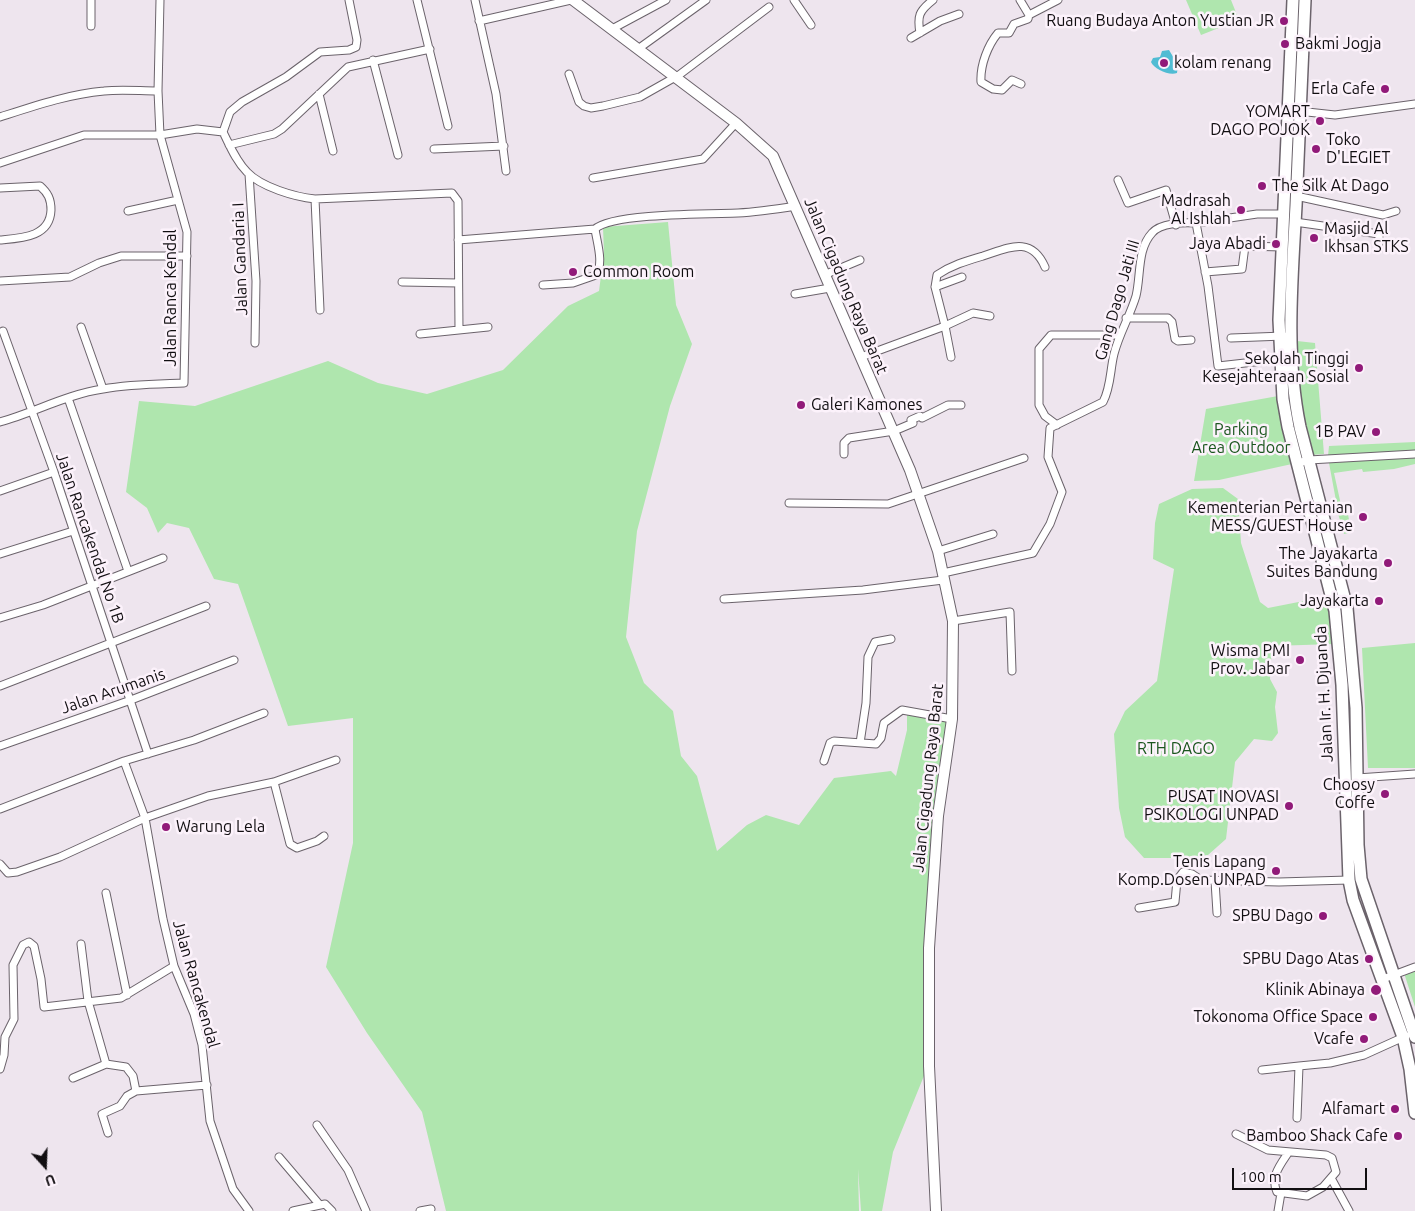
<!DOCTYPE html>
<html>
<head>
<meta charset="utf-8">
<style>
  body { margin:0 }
  #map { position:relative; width:1415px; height:1211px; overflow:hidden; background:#eee5ee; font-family:Ubuntu,sans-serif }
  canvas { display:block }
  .north { position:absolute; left:20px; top:1141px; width:50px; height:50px; -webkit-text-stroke:4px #fcf2fb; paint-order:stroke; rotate:160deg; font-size:14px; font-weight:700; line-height:20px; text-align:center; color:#110e11 }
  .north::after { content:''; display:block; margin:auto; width:18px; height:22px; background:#110e11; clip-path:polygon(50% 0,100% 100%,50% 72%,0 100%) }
  .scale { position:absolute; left:1232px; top:1168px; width:135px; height:22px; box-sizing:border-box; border:2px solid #110e11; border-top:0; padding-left:6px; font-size:15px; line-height:18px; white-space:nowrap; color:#110e11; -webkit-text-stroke:4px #fcf2fb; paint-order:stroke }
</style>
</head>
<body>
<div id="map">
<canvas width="1415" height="1211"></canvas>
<div class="north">U</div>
<div class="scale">100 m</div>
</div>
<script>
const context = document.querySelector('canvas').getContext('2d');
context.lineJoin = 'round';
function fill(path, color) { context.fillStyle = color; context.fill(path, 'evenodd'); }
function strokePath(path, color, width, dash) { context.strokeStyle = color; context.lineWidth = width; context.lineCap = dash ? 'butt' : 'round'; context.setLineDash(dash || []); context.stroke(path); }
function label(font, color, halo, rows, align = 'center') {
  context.font = font + ' Ubuntu,sans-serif'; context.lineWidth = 5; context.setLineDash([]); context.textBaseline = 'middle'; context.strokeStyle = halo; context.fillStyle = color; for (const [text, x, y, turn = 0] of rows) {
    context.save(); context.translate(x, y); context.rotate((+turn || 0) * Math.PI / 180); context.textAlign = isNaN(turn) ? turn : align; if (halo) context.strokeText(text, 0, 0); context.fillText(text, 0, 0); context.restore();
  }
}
fill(new Path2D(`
  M 1186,0 L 1231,0 L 1239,20 L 1201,35 Z
  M 668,222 L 676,305 L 692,344 L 670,406 L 637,531 L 626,637 L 644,683 L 673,711 L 681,756 L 697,776 L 717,851 L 747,825 L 766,815 L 799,825 L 834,778 L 891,771 L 896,776 L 907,730 L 907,710 L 952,719 L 939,818 L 928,1066 L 893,1152 L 882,1211 L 861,1211 L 858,1169 L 859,1211 L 446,1211 L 422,1112 L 367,1033 L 326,967 L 353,843 L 353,718 L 288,726 L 238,584 L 214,579 L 189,528 L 167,523 L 158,533 L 147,508 L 126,492 L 139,401 L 195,406 L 328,361 L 378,383 L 427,394 L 503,370 L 568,306 L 599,291 L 604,253 L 603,227 Z
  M 1297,341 L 1315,343 L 1324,454 L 1311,455 L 1299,405 Z
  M 1278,396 L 1292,464 L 1219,480 L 1194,481 L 1206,409 Z
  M 1415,442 L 1415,451 L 1328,456 L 1329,446 Z
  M 1415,457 L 1415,464 L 1394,469 L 1363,472 L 1362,469 L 1334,473 L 1341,505 L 1337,506 L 1329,463 Z
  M 1223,488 L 1238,499 L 1241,543 L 1260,602 L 1268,608 L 1324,597 L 1330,613 L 1334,644 L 1272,646 L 1270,679 L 1277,692 L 1275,707 L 1278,733 L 1272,741 L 1254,739 L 1235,762 L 1226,839 L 1208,855 L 1186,858 L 1144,858 L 1125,837 L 1119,808 L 1114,734 L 1125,711 L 1157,681 L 1174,569 L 1153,559 L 1155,523 L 1159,504 L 1192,489 Z
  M 1341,509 L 1344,515 L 1348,515 L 1352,532 L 1344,534 L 1337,510 Z
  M 1415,643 L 1415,768 L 1368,768 L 1362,648 Z
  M 1415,970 L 1415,1007 L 1404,973 Z`), '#afe6ae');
fill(new Path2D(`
  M 1169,50 L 1178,65 L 1177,73 C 1169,76 1154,69 1151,62 L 1153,58 L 1160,57 L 1162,51 Z`), '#50bcd3');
const street = new Path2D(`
  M 417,0 L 448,126
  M 475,0 L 496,94 L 506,171
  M 794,0 L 811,25
  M 1020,0 L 1029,15 L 1028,19 L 1014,24 L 1009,33 L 998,33 C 988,45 980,65 981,82 L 993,89 L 1002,90 L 1012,80 L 1021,84
  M 1029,15 L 1058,0
  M 479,21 L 571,0
  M 91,26 L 91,0
  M 612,29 L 666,0
  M 920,33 C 917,16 919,11 933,0
  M 911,38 L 940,21 L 959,14
  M 638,49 L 706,0
  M 373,60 L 398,155
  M 569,74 L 579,102 L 584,106 L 591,108 L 603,106 L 640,97 L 679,75 L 769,7
  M 319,94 L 333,151
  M 1298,111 L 1335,115 L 1415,104
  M 0,117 C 34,106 69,94 104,91 C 122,89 140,91 158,91
  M 223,132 L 230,112 L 242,102 L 286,77 L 320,52 L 349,50 L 356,47 L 357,40 L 349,0
  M 229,145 L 274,134 L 282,129 L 348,67 L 430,49
  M 434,149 L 504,146
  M 0,163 L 84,135 L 160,135 L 197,129 L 223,132 C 230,146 236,161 247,172 C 261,187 295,197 315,199 L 452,193 L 458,201 L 459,330
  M 249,174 L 256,281 L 255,343
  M 593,178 L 703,159 L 736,123
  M 1118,180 L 1128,203 L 1166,190 L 1176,225
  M 0,188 L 40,186 C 48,193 51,199 51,210 C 50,237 22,238 0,240
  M 1296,196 L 1383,215 L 1396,211
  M 315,199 L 320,310
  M 128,211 L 178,200
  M 1295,222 L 1379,234 L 1379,249
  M 1196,223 L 1257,214 L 1283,214
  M 595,229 C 611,213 712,214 738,213 C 758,212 777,209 796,206
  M 458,240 L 595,229
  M 1205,272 L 1242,269 L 1245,246 L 1282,247
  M 824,275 L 860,260
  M 0,281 L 70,277 L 99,263 L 121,256 L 187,256
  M 402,282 L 458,283
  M 543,285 L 573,283 L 596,275 C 604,263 597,243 595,229
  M 935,287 L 962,277
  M 795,294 L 830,288
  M 990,316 L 973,313 L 945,326 L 935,287 L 937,275 C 952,265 966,261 983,256 C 1008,248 1031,235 1045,267
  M 1126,318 L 1168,318 L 1172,322 L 1175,339 L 1178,341 L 1191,340
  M 81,327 L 103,389
  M 3,331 L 54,472 L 148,754
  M 420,334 L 488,327
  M 1231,338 L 1284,336
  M 861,357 L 945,326 L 951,357
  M 68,398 L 128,571
  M 0,422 C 35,412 68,394 103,389 C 130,384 158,384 184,383 L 187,232 L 160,135 L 158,91 L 160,0
  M 1057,425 L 1045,416 L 1039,405 L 1039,349 L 1051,335 L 1119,335
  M 844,454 L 844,443 L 849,438 L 894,431 L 913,423 L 911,420 L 920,416 L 922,418 L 948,405 L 961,405
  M 1298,463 L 1309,460 L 1415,454
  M 0,491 L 54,472
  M 789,503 L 888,504 L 1024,458
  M 938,551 L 993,534
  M 0,554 L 73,531
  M 943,573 L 1033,553 L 1050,524 L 1062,492 L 1048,457 L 1050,428 L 1103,402 C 1111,387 1110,370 1114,354 C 1119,334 1130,316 1136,296 C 1141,276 1137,249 1152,233 C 1160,223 1184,222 1196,223 L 1208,286 L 1218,366 L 1281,359
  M 724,599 L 863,590 L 943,580
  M 0,618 L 43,605 L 163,558
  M 953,621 L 1010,612 L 1012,671
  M 0,686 L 206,606
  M 860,743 L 866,703 L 868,657 L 875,642 L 891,639
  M 0,746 L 131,700 L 234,660
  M 124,761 L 145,818 L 163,919 L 174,966 L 194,1014 L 202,1045 L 210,1121 L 233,1189 L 249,1211
  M 824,761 L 830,743 L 834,741 L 876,744 L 881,738 L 884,723 L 902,710 L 952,719
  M 1357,778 L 1415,774
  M 274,782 L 290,844 L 297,848 L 317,841 L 324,836
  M 0,809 L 124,761 L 194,740 L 264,713
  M 0,864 L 8,873 L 17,872 L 60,857 L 145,818 L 208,796 L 274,782 L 336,760
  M 1215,881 L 1217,913
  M 106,893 L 127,995
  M 1139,908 L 1175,902 L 1177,880 L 1183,872 L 1192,874 L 1201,880 L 1279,882 L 1349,880
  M 81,944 L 88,1001 L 106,1064 L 126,1067 L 133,1076 L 136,1091 L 207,1085
  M 1383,979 L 1415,967
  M 0,1069 L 4,1055 L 5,1037 L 14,1019 L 13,965 L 23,945 L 29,942 L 34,946 L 41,979 L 44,1007 L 121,998 L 174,966
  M 1262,1070 L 1299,1066
  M 73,1078 L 106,1064
  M 1297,1118 L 1299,1066 L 1330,1063 L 1364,1055 L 1406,1036
  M 317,1125 L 348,1170 L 366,1211
  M 108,1133 L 102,1114 L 120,1106 L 127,1096 L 136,1091
  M 1236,1134 L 1268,1150 L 1326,1155 L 1332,1158 L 1336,1172 L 1323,1187 L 1307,1196 L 1277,1192 C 1270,1177 1280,1165 1288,1153
  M 279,1157 L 319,1204
  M 1331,1178 L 1349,1211
  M 293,1211 L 325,1204 L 332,1211
  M 420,1211 L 431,1209
  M 1278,1211 L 1281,1193`);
const secondary = new Path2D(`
  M 573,0 L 736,123 L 773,156 L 910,470 L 938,551 L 953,621 L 952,719 L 938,816 L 929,948 L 929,1066 L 936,1211`);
const primary = new Path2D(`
  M 1293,0 L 1279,320 L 1283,399 L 1288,427 L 1335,611 L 1342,685 L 1349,880 L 1353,900 L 1403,1037 L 1410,1069 L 1415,1113
  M 1305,0 C 1302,69 1299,137 1296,206 C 1292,278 1285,355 1300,427 L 1347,608 L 1356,708 L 1358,845 L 1361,879 L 1415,1037`);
strokePath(street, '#6b636b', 9);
strokePath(secondary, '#6b636b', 12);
strokePath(primary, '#6b636b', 14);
strokePath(street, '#fff', 7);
strokePath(secondary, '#fff', 10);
strokePath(primary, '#fff', 11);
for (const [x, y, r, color] of [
  [1284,21,5,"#911a79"],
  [1285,44,5,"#911a79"],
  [1164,63,5,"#911a79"],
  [1385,89,5,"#911a79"],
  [1320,121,5,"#911a79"],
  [1316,149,5,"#911a79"],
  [1262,186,5,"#911a79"],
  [1241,210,5,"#911a79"],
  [1314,238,5,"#911a79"],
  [1276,244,5,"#911a79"],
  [573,272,5,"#911a79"],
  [1359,368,5,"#911a79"],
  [801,405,5,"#911a79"],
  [1376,432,5,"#911a79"],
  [1363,517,5,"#911a79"],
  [1388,563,5,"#911a79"],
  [1379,601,5,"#911a79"],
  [1300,660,5,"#911a79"],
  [1385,794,5,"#911a79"],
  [1289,806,5,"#911a79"],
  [166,827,5,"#911a79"],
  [1276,871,5,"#911a79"],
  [1323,916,5,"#911a79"],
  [1369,959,5,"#911a79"],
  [1376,990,6,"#911a79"],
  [1373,1017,5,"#911a79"],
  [1364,1039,5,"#911a79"],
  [1395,1109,5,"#911a79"],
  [1398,1136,5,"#911a79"]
]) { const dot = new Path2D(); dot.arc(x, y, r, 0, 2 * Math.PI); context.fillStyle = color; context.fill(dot); strokePath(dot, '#fcf2fb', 2); }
label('16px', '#110e11', '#fcf2fb', [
  ["Ruang Budaya Anton Yustian JR",1274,21],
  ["Bakmi Jogja",1295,44,"left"],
  ["kolam renang",1174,63,"left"],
  ["Erla Cafe",1375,89],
  ["YOMART",1310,112],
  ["DAGO POJOK",1310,130],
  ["Toko",1326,140,"left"],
  ["D'LEGIET",1326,158,"left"],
  ["The Silk At Dago",1272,186,"left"],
  ["Madrasah",1231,201],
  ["Al Ishlah",1231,219],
  ["Masjid Al",1324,229,"left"],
  ["Ikhsan STKS",1324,247,"left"],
  ["Jaya Abadi",1266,244],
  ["Common Room",583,272,"left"],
  ["Sekolah Tinggi",1349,359],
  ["Kesejahteraan Sosial",1349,377],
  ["Galeri Kamones",811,405,"left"],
  ["1B PAV",1366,432],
  ["Kementerian Pertanian",1353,508],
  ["MESS/GUEST House",1353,526],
  ["The Jayakarta",1378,554],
  ["Suites Bandung",1378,572],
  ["Jayakarta",1369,601],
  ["Wisma PMI",1290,651],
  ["Prov. Jabar",1290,669],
  ["Choosy",1375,785],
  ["Coffe",1375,803],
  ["PUSAT INOVASI",1279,797],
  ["PSIKOLOGI UNPAD",1279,815],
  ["Warung Lela",176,827,"left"],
  ["Tenis Lapang",1266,862],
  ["Komp.Dosen UNPAD",1266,880],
  ["SPBU Dago",1313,916],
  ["SPBU Dago Atas",1359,959],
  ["Klinik Abinaya",1365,990],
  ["Tokonoma Office Space",1363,1017],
  ["Vcafe",1354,1039],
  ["Alfamart",1385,1109],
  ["Bamboo Shack Cafe",1388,1136]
], 'right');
label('16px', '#110e11', '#fcf2fb', [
  ["Jalan Gandaria I",240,259,-92],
  ["Jalan Cigadung Raya Barat",846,286,67],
  ["Jalan Ranca Kendal",171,298,-90],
  ["Gang Dago Jati III",1117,300,-74],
  ["Jalan Rancakendal No 1B",90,538,71],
  ["Jalan Arumanis",113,691,-19],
  ["Jalan Ir. H. Djuanda",1324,694,-93],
  ["Jalan Cigadung Raya Barat",928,778,-84],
  ["Jalan Rancakendal",196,984,74]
]);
label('16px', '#1b561e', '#fcf2fb', [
  ["Parking",1241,430],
  ["Area Outdoor",1241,448],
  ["RTH DAGO",1176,749]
]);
</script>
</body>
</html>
